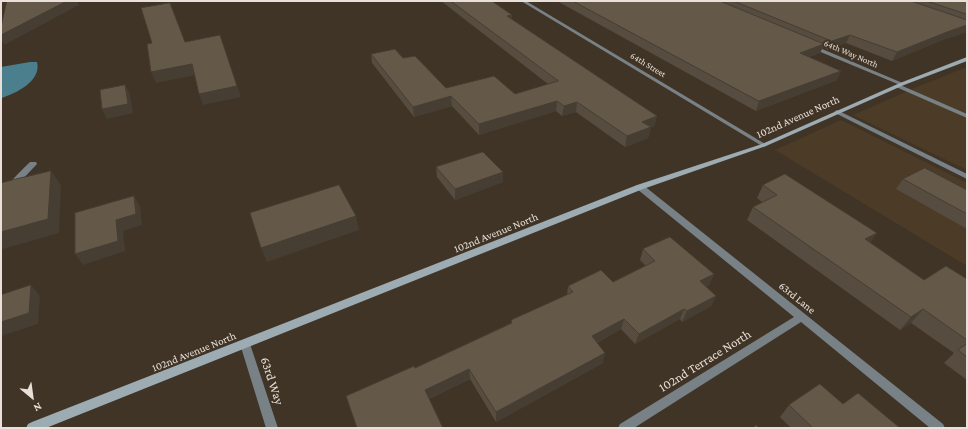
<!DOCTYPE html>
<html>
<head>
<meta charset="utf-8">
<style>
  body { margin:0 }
  #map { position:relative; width:968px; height:429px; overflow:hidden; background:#403426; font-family:"Crimson Pro",serif }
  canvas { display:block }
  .frame { position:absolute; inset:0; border:2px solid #e9e1d9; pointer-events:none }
  .north { position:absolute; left:12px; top:377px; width:40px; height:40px; -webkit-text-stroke:3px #403426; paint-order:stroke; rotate:151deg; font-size:11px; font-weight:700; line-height:16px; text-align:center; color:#e9e1d9 }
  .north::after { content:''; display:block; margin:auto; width:14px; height:18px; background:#e9e1d9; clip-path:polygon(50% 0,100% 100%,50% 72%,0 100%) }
</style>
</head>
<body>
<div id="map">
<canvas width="968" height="429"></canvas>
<div class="frame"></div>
<div class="north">N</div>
</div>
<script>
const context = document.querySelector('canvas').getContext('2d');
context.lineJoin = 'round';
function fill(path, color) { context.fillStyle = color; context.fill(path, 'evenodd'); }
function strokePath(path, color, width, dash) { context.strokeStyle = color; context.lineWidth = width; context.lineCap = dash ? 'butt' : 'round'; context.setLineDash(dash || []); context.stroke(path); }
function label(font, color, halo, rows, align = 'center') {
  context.font = font + ' "Crimson Pro",serif'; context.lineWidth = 4; context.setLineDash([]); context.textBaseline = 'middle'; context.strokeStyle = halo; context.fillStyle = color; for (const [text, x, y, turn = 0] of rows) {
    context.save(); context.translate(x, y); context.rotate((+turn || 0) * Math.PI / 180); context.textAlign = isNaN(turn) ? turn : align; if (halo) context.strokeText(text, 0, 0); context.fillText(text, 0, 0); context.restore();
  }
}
fill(new Path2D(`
  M 967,67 L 967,170 L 853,115 L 912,89 Z
  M 841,120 L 967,183 L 967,266 L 775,150 Z`), '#4b3b27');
fill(new Path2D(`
  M 30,62 L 37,62 C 42,81 15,94 1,98 L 1,67 Z`), '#4c7f8e');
fill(new Path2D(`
  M 898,84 L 967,114 L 967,118 L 896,87 L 895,86 Z
  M 30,162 L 36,162 L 37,164 L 18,184 L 4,205 L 1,206 C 1,188 18,174 30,162 Z`), '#788186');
fill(new Path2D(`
  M 521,1 L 526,1 L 767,145 L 764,147 L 762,146 Z
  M 811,46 L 815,46 L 905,84 L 900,85 L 811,48 Z
  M 837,110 L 967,174 L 967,179 L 835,113 L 834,112 Z
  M 637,185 L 643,185 L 943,424 L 945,428 L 930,428 L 801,322 L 634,428 L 618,428 L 620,424 L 794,317 L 637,189 L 636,187 Z
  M 245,340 L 249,341 L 278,428 L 266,428 L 240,344 L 241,341 Z`), '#788186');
fill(new Path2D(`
  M 967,57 L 967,61 L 904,85 L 766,146 L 643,189 L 46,428 L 26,428 L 28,424 L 32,422 L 637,185 L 762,144 L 900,83 Z`), '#9dabb2');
fill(new Path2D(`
  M 441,1 L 492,1 L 512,20 L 657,116 L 654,126 L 651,127 L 648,138 L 625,147 L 576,112 L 562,116 L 556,111 L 479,135 L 452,106 L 414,117 L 372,63 L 371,54 L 403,58 L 446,88 L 515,94 L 548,84 Z
  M 557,1 L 967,1 L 967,32 L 942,40 L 892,61 L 846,43 L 828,50 L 823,47 L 820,53 L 809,57 L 837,80 L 756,111 Z
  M 436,167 L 503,172 L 503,182 L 455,200 L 437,177 Z
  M 903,179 L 967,190 L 967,229 L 896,189 Z
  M 763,185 L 870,243 L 924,280 L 967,279 L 967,380 L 944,363 L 954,353 L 911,323 L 900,330 L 747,220 L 753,207 L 762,202 L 757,198 Z
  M 643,249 L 714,274 L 709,285 L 706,287 L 716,296 L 711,306 L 682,322 L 680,319 L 635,344 L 621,329 L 597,343 L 603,363 L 496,422 L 470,379 L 429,399 L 415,368 L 511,323 L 511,320 L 567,295 L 568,286 L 613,282 L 646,266 L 640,260 Z
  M 843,404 L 900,428 L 791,428 L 780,417 L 789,405 Z`), '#564c3f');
fill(new Path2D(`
  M 67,1 L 77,1 L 79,5 L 4,45 L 1,40 L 1,35 Z
  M 512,15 L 512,24 L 507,16 Z
  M 967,25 L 967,32 L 942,40 L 892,61 L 897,52 L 947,32 Z
  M 220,35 L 241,97 L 203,105 L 199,94 Z
  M 850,35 L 846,43 L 828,50 L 832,41 Z
  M 824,44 L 820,53 L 796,61 L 800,53 Z
  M 192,64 L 196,75 L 156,83 L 151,72 Z
  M 841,71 L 837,80 L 756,111 L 759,101 Z
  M 125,85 L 130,94 L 133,113 L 107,119 L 102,109 Z
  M 451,96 L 452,106 L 414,117 L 413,107 Z
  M 557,101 L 556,111 L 479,135 L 479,124 Z
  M 577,102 L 576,112 L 562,116 L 564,106 Z
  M 657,116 L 654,126 L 651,127 L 648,138 L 625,147 L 627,136 L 642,122 Z
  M 51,171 L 61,185 L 59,233 L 3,249 L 1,247 L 1,232 Z
  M 503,172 L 503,182 L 455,200 L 455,189 Z
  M 134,196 L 140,206 L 142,225 L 123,231 L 125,251 L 83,265 L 75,254 Z
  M 356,216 L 359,230 L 267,262 L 261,248 Z
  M 877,233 L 868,246 L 865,239 Z
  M 714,274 L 709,285 L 696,292 L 700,281 Z
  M 31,285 L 40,296 L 38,324 L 1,336 L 1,322 Z
  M 716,296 L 711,306 L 682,322 L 687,311 Z
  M 684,309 L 680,319 L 635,344 L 639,334 Z
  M 923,309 L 911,323 L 900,330 L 911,317 Z
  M 624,319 L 621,329 L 589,347 L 592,336 Z
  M 605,353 L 603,363 L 496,422 L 496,412 Z
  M 469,369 L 470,379 L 426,400 L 425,390 Z`), '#463e33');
const building = new Path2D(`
  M 7,1 L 67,1 L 1,35 L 1,27 Z
  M 451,1 L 492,1 L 512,15 L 507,16 L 657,116 L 642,122 L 651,127 L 627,136 L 577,102 L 564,106 L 557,101 L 479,124 L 451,96 L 413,107 L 371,54 L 395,49 L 403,58 L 415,56 L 446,88 L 494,76 L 515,94 L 558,81 Z
  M 573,1 L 720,1 L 824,44 L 800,53 L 841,71 L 759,101 Z
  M 734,1 L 911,1 L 967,20 L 967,25 L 947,32 L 897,52 L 850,35 L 832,41 Z
  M 927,1 L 967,1 L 967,14 Z
  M 170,3 L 185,42 L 220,35 L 237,86 L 199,94 L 192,64 L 151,72 L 147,44 L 152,43 L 141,8 Z
  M 125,85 L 128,104 L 102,109 L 100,90 Z
  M 483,152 L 503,172 L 455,189 L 436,167 Z
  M 925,168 L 967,190 L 967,214 L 903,179 Z
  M 51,171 L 48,219 L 1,232 L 1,183 Z
  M 785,174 L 877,233 L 865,239 L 924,280 L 946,266 L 967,279 L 967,340 L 923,309 L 911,317 L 753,207 L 777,195 L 763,185 Z
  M 339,185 L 356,216 L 261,248 L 250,213 Z
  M 134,196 L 136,214 L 116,220 L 118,241 L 75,254 L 75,213 Z
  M 670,237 L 714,274 L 700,281 L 716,296 L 687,311 L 684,309 L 639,334 L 624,319 L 592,336 L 605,353 L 496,412 L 469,369 L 425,390 L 443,428 L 357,428 L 346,396 L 414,366 L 415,368 L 512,323 L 511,320 L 573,292 L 568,286 L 601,270 L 613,282 L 655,261 L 643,249 Z
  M 31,285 L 29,313 L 1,322 L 1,295 Z
  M 967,344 L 967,357 L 958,350 Z
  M 820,384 L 843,404 L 858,393 L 900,428 L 811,428 L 812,427 L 789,405 Z
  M 756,425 L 759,428 L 753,428 Z`);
fill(building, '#645849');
strokePath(building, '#463e33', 1);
label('9px', '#e9e1d9', '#403426', [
  ["64th Way North",851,54,23],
  ["64th Street",648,65,31]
]);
label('11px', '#e9e1d9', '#403426', [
  ["102nd Avenue North",798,117,-24],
  ["102nd Avenue North",496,233,-22],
  ["63rd Lane",797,298,39],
  ["102nd Avenue North",194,352,-22]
]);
label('13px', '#e9e1d9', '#403426', [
  ["102nd Terrace North",705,361,-32],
  ["63rd Way",272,381,72]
]);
</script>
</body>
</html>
